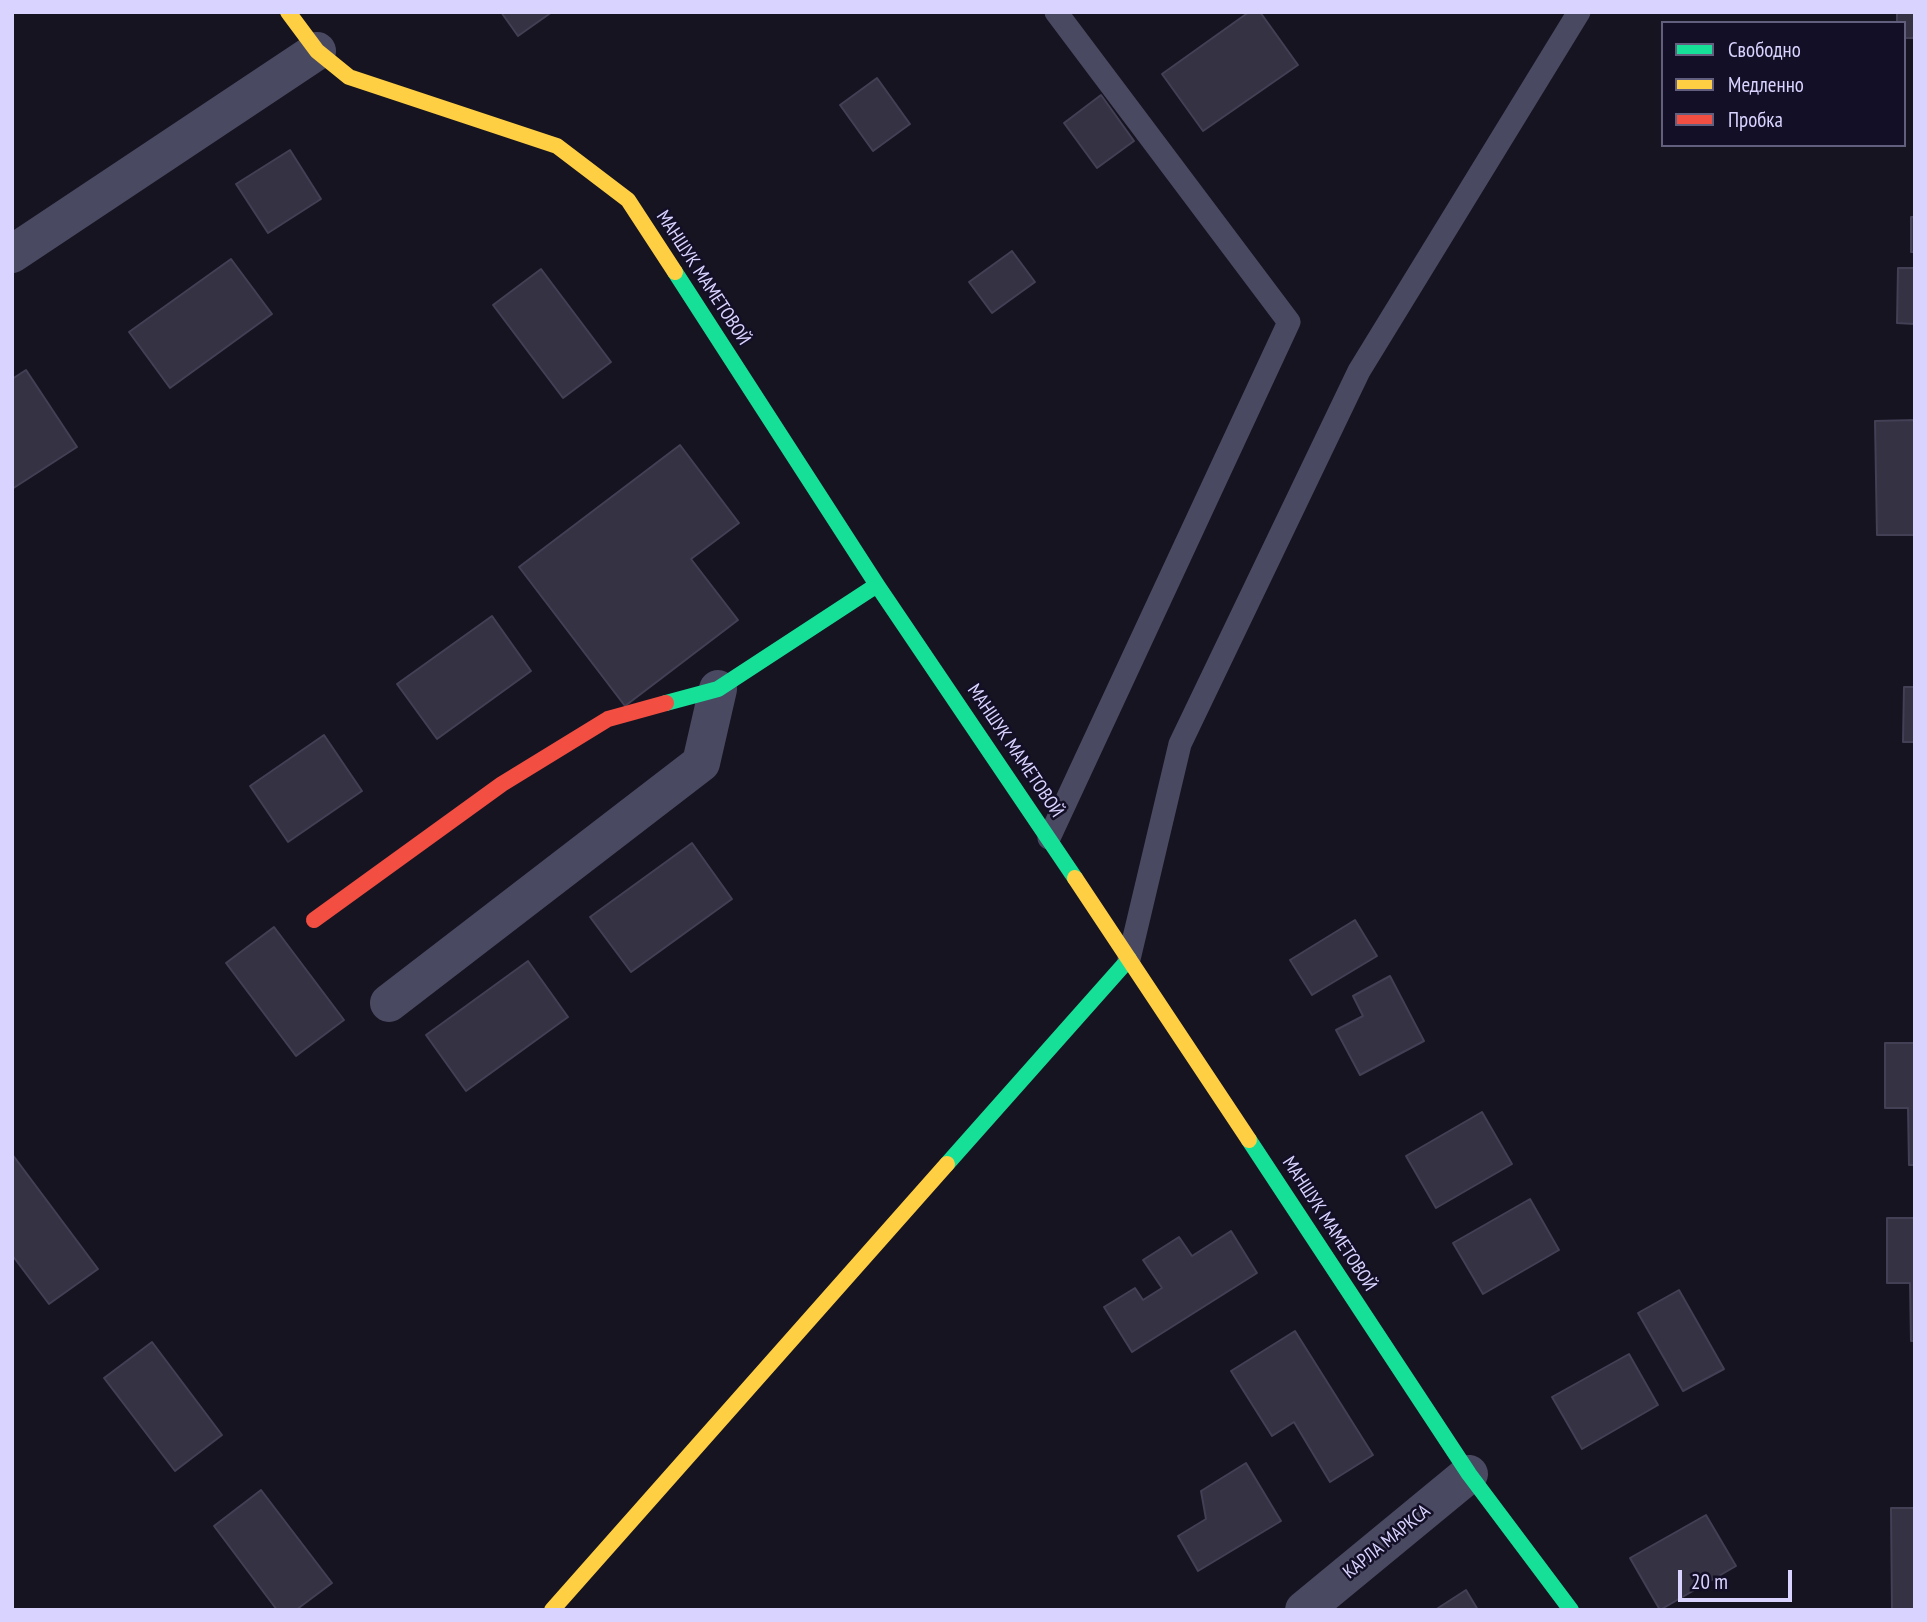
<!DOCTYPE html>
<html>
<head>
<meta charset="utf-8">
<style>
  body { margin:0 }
  #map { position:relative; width:1927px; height:1622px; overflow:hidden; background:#161421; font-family:"PT Sans Narrow",sans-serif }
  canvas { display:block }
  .frame { position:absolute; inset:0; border:14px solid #d9d4ff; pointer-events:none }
  .legend { position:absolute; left:1661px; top:21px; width:245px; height:126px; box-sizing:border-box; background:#130f26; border:2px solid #625e7d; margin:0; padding:9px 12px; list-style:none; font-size:21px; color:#d9d4ff }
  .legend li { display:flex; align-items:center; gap:14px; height:35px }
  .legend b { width:35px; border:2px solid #625e7d }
  .scale { position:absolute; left:1678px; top:1570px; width:114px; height:32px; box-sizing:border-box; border:4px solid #d9d4ff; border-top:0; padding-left:9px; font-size:21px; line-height:24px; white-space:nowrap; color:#d9d4ff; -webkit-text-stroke:5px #130f26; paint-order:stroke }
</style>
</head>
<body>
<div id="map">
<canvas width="1927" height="1622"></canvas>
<div class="frame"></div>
<ul class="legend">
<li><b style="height:9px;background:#16e098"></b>Свободно</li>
<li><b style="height:9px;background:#ffcf43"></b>Медленно</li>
<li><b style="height:9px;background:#f24e42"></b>Пробка</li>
</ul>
<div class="scale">20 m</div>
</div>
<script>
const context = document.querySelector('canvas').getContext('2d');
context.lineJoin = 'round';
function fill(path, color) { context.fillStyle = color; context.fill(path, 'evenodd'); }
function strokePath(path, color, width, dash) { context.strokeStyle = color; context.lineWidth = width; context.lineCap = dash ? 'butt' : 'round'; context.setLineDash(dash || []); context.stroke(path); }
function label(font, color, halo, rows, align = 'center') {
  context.font = font + ' "PT Sans Narrow",sans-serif'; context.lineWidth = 5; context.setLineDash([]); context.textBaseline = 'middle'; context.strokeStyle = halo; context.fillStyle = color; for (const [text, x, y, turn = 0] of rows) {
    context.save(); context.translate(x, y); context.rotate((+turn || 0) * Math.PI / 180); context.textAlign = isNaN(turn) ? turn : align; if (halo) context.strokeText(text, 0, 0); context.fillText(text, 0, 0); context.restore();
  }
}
const building = new Path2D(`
  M 501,12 L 552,12 L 518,36 Z
  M 1249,12 L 1260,12 L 1298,65 L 1203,131 L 1162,74 Z
  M 1897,12 L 1915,12 L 1915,38 L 1904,38 L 1904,23 L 1897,23 Z
  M 877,78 L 910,124 L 873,151 L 840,105 Z
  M 1101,95 L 1134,141 L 1097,168 L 1064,123 Z
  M 290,150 L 321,199 L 268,233 L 236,184 Z
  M 1911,217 L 1915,217 L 1915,252 L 1911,252 Z
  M 1012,251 L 1035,282 L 992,313 L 969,282 Z
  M 231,259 L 272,314 L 170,388 L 129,332 Z
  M 1898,268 L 1915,268 L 1915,324 L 1897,323 Z
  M 541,269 L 611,362 L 563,398 L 493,305 Z
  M 26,370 L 77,447 L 12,489 L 12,379 Z
  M 1915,420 L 1915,535 L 1877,535 L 1875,421 Z
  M 680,445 L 739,523 L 691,559 L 738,620 L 625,706 L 519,567 Z
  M 492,616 L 531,671 L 437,739 L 397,684 Z
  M 1904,687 L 1915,687 L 1915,742 L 1903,742 Z
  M 324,735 L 362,791 L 288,842 L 250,786 Z
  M 692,843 L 732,899 L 631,972 L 590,917 Z
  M 1355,920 L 1377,956 L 1312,995 L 1290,960 Z
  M 274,927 L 344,1020 L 296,1056 L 226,963 Z
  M 528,961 L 568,1017 L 466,1091 L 426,1035 Z
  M 1390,976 L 1424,1041 L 1360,1075 L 1336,1030 L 1363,1016 L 1353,996 Z
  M 1885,1043 L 1915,1043 L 1915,1165 L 1909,1165 L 1908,1108 L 1885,1108 Z
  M 1482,1112 L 1512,1164 L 1436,1208 L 1406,1156 Z
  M 12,1154 L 98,1269 L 49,1304 L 12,1255 Z
  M 1530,1199 L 1559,1250 L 1483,1294 L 1453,1243 Z
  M 1887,1218 L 1915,1218 L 1915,1341 L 1911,1341 L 1910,1283 L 1887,1283 Z
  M 1231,1231 L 1257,1273 L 1132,1352 L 1104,1307 L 1135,1288 L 1143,1300 L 1162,1288 L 1143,1260 L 1179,1237 L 1192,1256 Z
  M 1679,1290 L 1724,1369 L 1683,1391 L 1638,1313 Z
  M 1295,1331 L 1373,1455 L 1330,1482 L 1294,1422 L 1272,1436 L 1231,1371 Z
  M 152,1342 L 222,1435 L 175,1471 L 104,1378 Z
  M 1629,1354 L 1658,1405 L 1582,1449 L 1552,1397 Z
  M 1246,1463 L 1281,1521 L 1198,1571 L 1178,1536 L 1206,1519 L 1201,1491 Z
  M 261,1490 L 332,1583 L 296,1610 L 277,1610 L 214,1526 Z
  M 1891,1508 L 1915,1508 L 1915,1610 L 1892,1610 Z
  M 1706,1515 L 1736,1566 L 1660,1610 L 1630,1558 Z
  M 1466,1590 L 1478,1610 L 1435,1610 Z`);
fill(building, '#343243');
strokePath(building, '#433f54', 2);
strokePath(new Path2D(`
  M 1049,838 L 1289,322 L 1056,12
  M 1129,959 L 1180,744 L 1359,371 L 1579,12`), '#4a4962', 23);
strokePath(new Path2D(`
  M 12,254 L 317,51
  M 389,1003 L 701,763 L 718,689
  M 1304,1610 L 1469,1474`), '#4a4962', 38);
strokePath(new Path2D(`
  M 675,272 L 877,585 L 1075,878
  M 666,703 L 718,689 L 877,585
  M 1249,1140 L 1469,1474 L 1571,1610
  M 947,1164 L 1129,959`), '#16e098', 16);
strokePath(new Path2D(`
  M 288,12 L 317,51 L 349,77 L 557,146 L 628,200 L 675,272
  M 1075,878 L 1249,1140
  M 552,1610 L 947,1164`), '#ffcf43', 16);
strokePath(new Path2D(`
  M 314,920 L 502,784 L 608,719 L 666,703`), '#f24e42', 16);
label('19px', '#d9d4ff', '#130f26', [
  ["МАНШУК МАМЕТОВОЙ",703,278,57],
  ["МАНШУК МАМЕТОВОЙ",1015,751,56],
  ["МАНШУК МАМЕТОВОЙ",1329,1224,57],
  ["КАРЛА МАРКСА",1387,1542,-39]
]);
</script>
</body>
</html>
